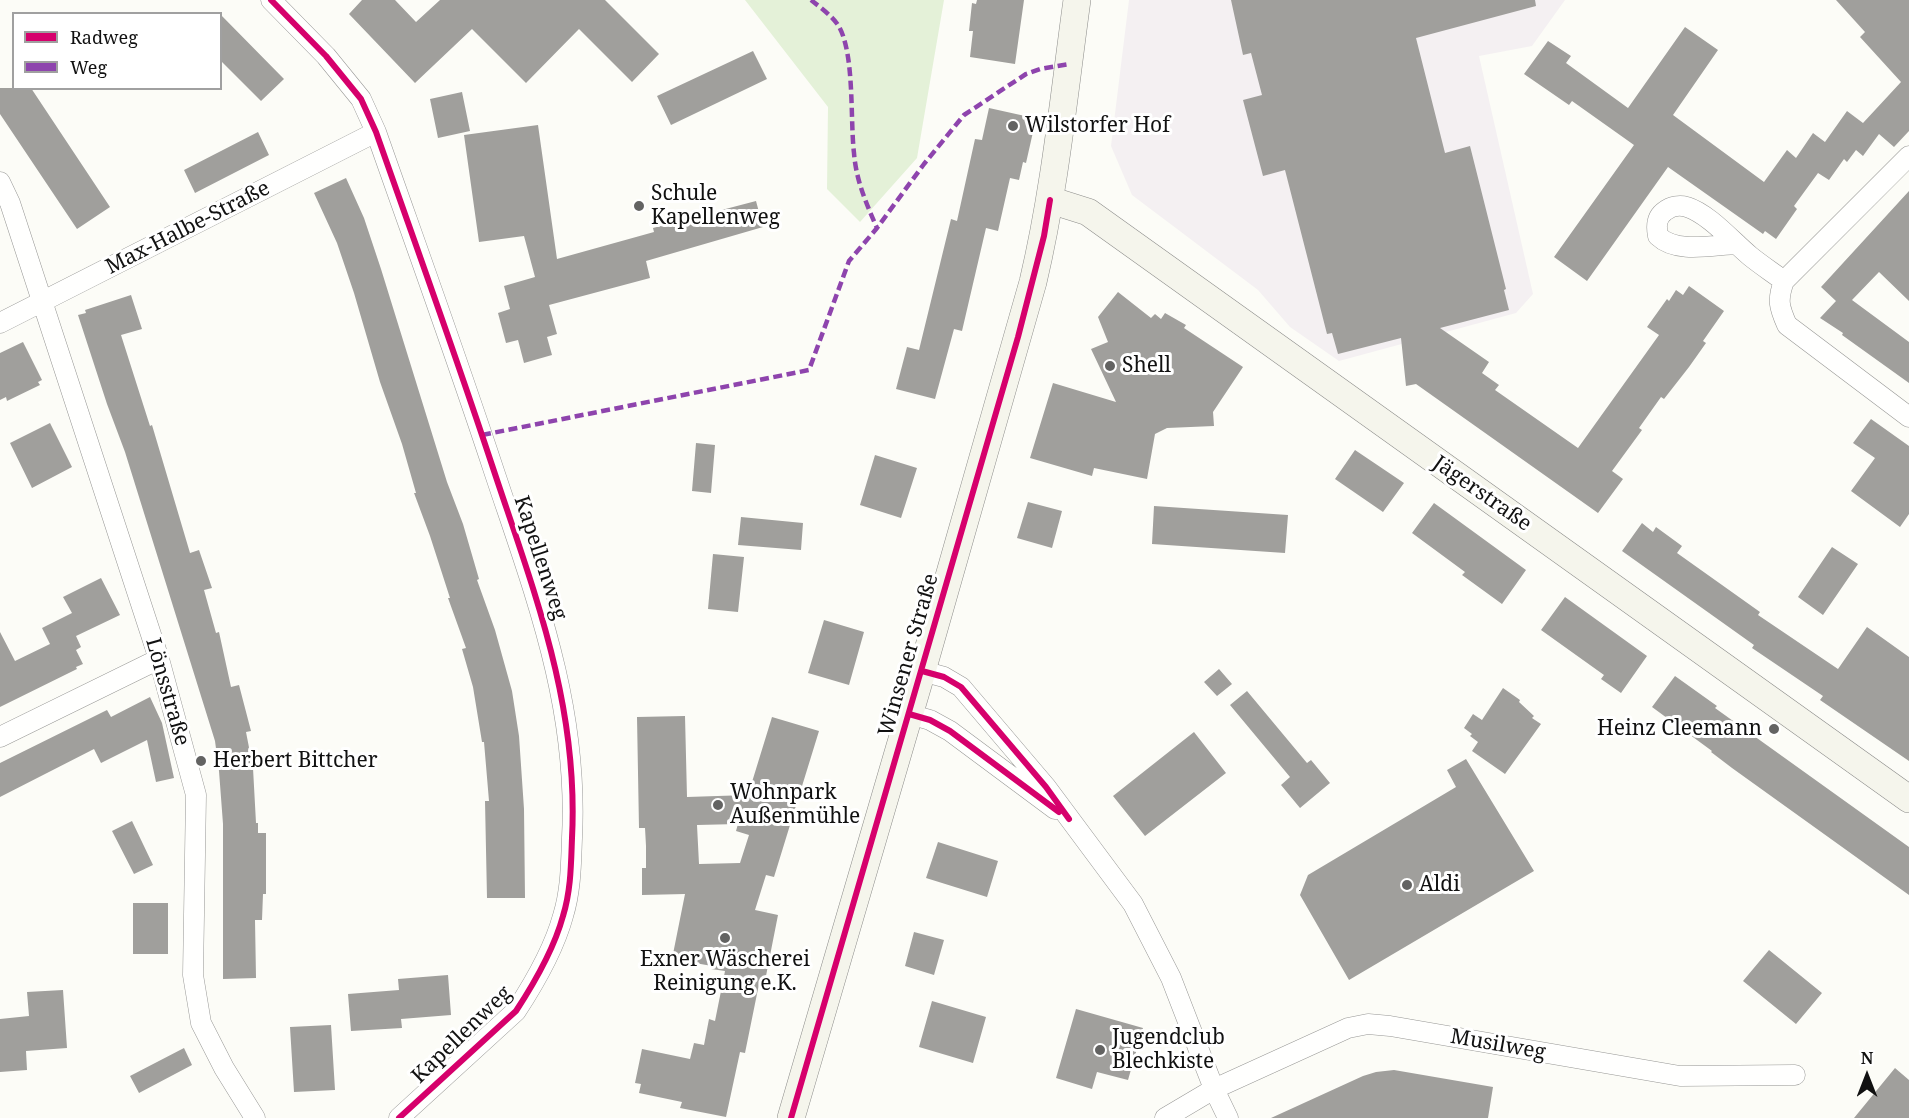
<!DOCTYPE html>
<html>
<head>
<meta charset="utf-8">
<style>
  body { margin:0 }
  #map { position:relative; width:1909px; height:1118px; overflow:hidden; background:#fcfcf7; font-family:"Noto Serif",serif }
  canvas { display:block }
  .legend { position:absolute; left:12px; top:12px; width:210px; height:78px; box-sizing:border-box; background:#fff; border:2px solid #a0a0a0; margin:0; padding:8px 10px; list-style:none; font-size:18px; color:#111 }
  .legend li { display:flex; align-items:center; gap:12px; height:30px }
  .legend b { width:30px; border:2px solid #a0a0a0 }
  .north { position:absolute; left:1837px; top:1046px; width:60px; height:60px; -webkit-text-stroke:4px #fff; paint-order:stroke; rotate:0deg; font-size:16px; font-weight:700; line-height:24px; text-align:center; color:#111 }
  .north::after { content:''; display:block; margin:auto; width:21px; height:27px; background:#111; clip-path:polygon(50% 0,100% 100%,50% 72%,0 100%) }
</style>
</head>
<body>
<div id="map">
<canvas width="1909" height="1118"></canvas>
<ul class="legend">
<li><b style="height:8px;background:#d6006c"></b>Radweg</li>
<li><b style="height:8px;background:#8e44ad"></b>Weg</li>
</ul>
<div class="north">N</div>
</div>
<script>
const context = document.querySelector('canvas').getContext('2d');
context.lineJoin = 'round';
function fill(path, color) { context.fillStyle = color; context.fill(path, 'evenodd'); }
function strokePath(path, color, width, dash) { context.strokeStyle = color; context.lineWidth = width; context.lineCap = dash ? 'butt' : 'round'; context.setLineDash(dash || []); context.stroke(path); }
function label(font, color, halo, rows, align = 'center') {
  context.font = font + ' "Noto Serif",serif'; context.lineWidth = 6; context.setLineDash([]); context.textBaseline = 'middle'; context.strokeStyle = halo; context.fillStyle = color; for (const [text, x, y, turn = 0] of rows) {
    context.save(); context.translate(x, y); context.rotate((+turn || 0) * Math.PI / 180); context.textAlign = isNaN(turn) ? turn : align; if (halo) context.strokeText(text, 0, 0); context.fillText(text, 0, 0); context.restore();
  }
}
fill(new Path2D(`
  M 1129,0 L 1565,0 L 1532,46 L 1479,56 L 1533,294 L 1516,313 L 1339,361 L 1290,327 L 1258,290 L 1132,195 L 1111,146 Z`), '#f4f0f2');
fill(new Path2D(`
  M 745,0 L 944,0 L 917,158 L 860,222 L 827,189 L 828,107 Z`), '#e4f1d8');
fill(new Path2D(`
  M 362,0 L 395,0 L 416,22 L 440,0 L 605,0 L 659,54 L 632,82 L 579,29 L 526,83 L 472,29 L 415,83 L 349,14 Z
  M 977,0 L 1024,0 L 1015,64 L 970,57 L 973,31 L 969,31 L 972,3 L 976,4 Z
  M 1231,0 L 1535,0 L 1536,6 L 1416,38 L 1445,153 L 1470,146 L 1506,289 L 1504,290 L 1509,310 L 1440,328 L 1489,362 L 1482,373 L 1499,385 L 1495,390 L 1578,448 L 1659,335 L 1647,327 L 1667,299 L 1669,301 L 1676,290 L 1683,295 L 1689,286 L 1724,311 L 1703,341 L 1706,343 L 1689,367 L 1664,399 L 1661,397 L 1639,428 L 1642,430 L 1612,471 L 1623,479 L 1598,513 L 1416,384 L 1406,386 L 1401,338 L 1338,354 L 1332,333 L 1327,334 L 1285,170 L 1263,176 L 1243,100 L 1262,95 L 1251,53 L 1243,55 Z
  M 1836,0 L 1909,0 L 1909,131 L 1894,147 L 1879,134 L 1863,156 L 1856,150 L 1847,162 L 1844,159 L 1829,180 L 1818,173 L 1794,206 L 1797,209 L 1776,239 L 1765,231 L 1763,234 L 1668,167 L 1587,281 L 1554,257 L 1634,145 L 1572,101 L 1569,105 L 1524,74 L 1548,41 L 1571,56 L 1566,63 L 1628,108 L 1685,27 L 1718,50 L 1673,115 L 1764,182 L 1787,150 L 1796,158 L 1813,133 L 1825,142 L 1847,111 L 1863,123 L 1901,82 L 1860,37 L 1865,32 Z
  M 220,14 L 284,79 L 261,101 L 220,60 Z
  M 753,51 L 767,79 L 671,125 L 657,96 Z
  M 0,88 L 31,88 L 110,207 L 77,229 L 0,114 Z
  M 462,92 L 470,131 L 438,138 L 430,99 Z
  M 989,108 L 1034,118 L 1031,132 L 1033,132 L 1026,163 L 1023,162 L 1019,180 L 1010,178 L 998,231 L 986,228 L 962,331 L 954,329 L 935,399 L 896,389 L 907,347 L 919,350 L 951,219 L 957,221 L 975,139 L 982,140 Z
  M 538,125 L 557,259 L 654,232 L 653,228 L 756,201 L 763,227 L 646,261 L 650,278 L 549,305 L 557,334 L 547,337 L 552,355 L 524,363 L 518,340 L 506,343 L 498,313 L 510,309 L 504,286 L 535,277 L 524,236 L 479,242 L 464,135 Z
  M 258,132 L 269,155 L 195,193 L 184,170 Z
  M 346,178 L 364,218 L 381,269 L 447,482 L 463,524 L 479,579 L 477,580 L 495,630 L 512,691 L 519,736 L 524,809 L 525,898 L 487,898 L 485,801 L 489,801 L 484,742 L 482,742 L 473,687 L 462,649 L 466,648 L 448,598 L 450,598 L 430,536 L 414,493 L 416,493 L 402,444 L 380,382 L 354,293 L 337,243 L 314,193 Z
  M 1909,191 L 1909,301 L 1879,272 L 1852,300 L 1909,342 L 1909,383 L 1842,335 L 1843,333 L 1820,318 L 1836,301 L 1821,287 Z
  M 1118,292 L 1151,318 L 1155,314 L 1161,319 L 1165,313 L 1186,325 L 1184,328 L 1243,367 L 1213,412 L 1214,426 L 1167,428 L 1155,434 L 1147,479 L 1094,468 L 1092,476 L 1030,458 L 1053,383 L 1116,402 L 1091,349 L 1108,342 L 1098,317 Z
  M 131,295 L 142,329 L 121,335 L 150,426 L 152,425 L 190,553 L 199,550 L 212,588 L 204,590 L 216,633 L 219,632 L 231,687 L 239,685 L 251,731 L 246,732 L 253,768 L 256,823 L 258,823 L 258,833 L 266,833 L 266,894 L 263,894 L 262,920 L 255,920 L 256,978 L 223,979 L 223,824 L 219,771 L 215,741 L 125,452 L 107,404 L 78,315 L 86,313 L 85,310 Z
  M 23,342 L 42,380 L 38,382 L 40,385 L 7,401 L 6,397 L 0,400 L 0,353 Z
  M 1871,419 L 1909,446 L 1909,514 L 1900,527 L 1851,491 L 1875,458 L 1853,443 Z
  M 50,423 L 72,467 L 32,488 L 10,443 Z
  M 696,443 L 715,445 L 711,493 L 692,491 Z
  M 1355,450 L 1404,483 L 1383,512 L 1335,479 Z
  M 875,455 L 917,468 L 901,518 L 860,505 Z
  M 1028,502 L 1062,511 L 1052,548 L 1017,538 Z
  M 1434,503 L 1526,570 L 1502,604 L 1462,575 L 1465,572 L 1412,533 Z
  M 1154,506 L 1288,515 L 1285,553 L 1152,544 Z
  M 741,517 L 803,523 L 801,550 L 738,545 Z
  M 1642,523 L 1653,532 L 1656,527 L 1682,546 L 1677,553 L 1760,612 L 1758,615 L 1838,669 L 1867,627 L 1909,657 L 1909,761 L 1820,700 L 1823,696 L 1752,648 L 1754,645 L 1622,551 Z
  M 1832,547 L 1858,564 L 1823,615 L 1798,597 Z
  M 713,554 L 744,557 L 738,612 L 708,609 Z
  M 101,578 L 120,615 L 76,636 L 81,647 L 76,650 L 83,664 L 76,667 L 77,669 L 0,707 L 0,632 L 15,661 L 50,644 L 42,628 L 72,613 L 63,597 Z
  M 1565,597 L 1647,656 L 1621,693 L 1601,679 L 1604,675 L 1541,630 Z
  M 824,620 L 864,632 L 849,685 L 808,673 Z
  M 1219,669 L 1232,684 L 1217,696 L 1204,682 Z
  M 1675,676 L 1717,706 L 1715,708 L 1909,847 L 1909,895 L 1732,768 L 1711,752 L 1712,751 L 1652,707 Z
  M 1503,688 L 1520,700 L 1519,702 L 1534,716 L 1532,718 L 1541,724 L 1505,774 L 1472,751 L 1478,742 L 1470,736 L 1472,734 L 1464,728 L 1473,714 L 1482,720 Z
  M 1247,691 L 1307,763 L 1311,760 L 1330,783 L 1300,808 L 1281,785 L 1290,777 L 1230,705 Z
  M 150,697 L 162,723 L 174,778 L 156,782 L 147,740 L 101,763 L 94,749 L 0,797 L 0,763 L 107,710 L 111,717 Z
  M 685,716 L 687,797 L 748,795 L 772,717 L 819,731 L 774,877 L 766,875 L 755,910 L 778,915 L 764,986 L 759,984 L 745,1053 L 740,1052 L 726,1117 L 680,1108 L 682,1102 L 639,1093 L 641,1084 L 635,1083 L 642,1049 L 690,1059 L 694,1043 L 704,1045 L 709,1019 L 715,1021 L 725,971 L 711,969 L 712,966 L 672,959 L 685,894 L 642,895 L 642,868 L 646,868 L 646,846 L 645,828 L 639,828 L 637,717 ZM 738,824 L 736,831 L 749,835 L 740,863 L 699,864 L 697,825 Z
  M 1194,732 L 1226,773 L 1145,836 L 1113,796 Z
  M 1466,759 L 1534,871 L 1349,980 L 1300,895 L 1308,875 L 1456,787 L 1447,770 Z
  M 132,821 L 153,865 L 134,874 L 112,831 Z
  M 938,842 L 998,861 L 987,897 L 926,878 Z
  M 133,903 L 168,903 L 168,954 L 133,954 Z
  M 914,932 L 944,940 L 934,975 L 905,966 Z
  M 1769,950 L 1822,993 L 1796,1024 L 1743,981 Z
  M 448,975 L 451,1015 L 401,1019 L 402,1028 L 351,1031 L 348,994 L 399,990 L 398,979 Z
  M 63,990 L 67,1048 L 26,1051 L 27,1070 L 0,1072 L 0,1019 L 29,1016 L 27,992 Z
  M 932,1001 L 986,1017 L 973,1063 L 919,1047 Z
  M 1076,1009 L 1143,1028 L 1128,1080 L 1097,1072 L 1092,1089 L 1056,1078 Z
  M 331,1025 L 335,1090 L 294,1092 L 290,1027 Z
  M 184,1048 L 192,1065 L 139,1093 L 130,1076 Z
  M 1895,1068 L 1909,1080 L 1909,1118 L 1854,1118 Z
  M 1394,1070 L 1493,1087 L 1488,1118 L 1271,1118 L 1363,1076 L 1376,1072 Z`), '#a09f9c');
const street = new Path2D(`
  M 271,0 L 326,56 L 361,99 L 376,132 C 415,243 455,353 492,465 C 533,589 579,703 572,838 C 571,864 571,890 563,916 C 554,949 535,982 516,1011 L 399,1118
  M 1909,156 L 1784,281 C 1777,300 1779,307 1787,325 L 1909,417
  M 0,182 L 10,203 L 159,659 L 196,795 L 193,975 L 201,1023 L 224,1068 L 255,1118
  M 1737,244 C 1712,245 1677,254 1658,236 C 1656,226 1656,217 1665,211 C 1671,206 1680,205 1687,207 C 1709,214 1732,241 1750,256 C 1761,265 1772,272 1784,281
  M 0,323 L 376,132
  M 922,671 L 944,677 L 961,687 L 1046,787 L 1133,904 L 1171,978 L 1214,1089 L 1228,1118
  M 909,714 L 930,720 L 950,731 L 1055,809
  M 0,737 L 159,659
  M 1165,1118 L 1214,1089 L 1348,1028 L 1368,1024 L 1390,1026 L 1680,1076 L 1795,1075`);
const secondary = new Path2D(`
  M 1050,200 L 1088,212 L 1909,799
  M 791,1118 L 922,671 L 1033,282 C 1055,189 1064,94 1077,0`);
strokePath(street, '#979795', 21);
strokePath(secondary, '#8d8d8b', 28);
strokePath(street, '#fffffe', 20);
strokePath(secondary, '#f5f5ec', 27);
strokePath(new Path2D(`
  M 811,0 C 820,7 832,16 838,25 C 855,52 850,120 854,153 C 856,180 866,203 877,228
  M 482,435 L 809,370 L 849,261 L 877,228 L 924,164 L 964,115 L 1026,74 L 1040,69 L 1069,64`), '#8e44ad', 4.5, [9, 4.5]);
strokePath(new Path2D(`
  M 271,0 L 326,56 L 361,99 L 376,132 C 415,243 455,353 492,465 C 533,589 579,703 572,838 C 571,864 571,890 563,916 C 554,949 535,982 516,1011 L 399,1118
  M 922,671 L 944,677 L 961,687 L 1046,787 L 1069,819
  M 909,714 L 930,720 L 950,731 L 1059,812
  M 791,1118 L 1018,337 L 1044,236 L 1050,200`), '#d6006c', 6);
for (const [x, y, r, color] of [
  [1013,126,6,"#636362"],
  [639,206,6,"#636362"],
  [1110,366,6,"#636362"],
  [1774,729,6,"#636362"],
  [201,761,6,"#636362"],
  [718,805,6,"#636362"],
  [1407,885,6,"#636362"],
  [725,938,6,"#636362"],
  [1100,1050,6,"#636362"]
]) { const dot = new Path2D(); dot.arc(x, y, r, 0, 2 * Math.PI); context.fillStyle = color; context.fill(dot); strokePath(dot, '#fff', 2); }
label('21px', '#111', '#fff', [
  ["Wilstorfer Hof",1025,126],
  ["Schule",651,194],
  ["Kapellenweg",651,218],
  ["Shell",1122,366],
  ["Heinz Cleemann",1762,729,"right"],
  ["Herbert Bittcher",213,761],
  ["Wohnpark",730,793],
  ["Außenmühle",730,817],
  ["Aldi",1419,885],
  ["Exner Wäscherei",725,960,"center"],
  ["Reinigung e.K.",725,984,"center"],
  ["Jugendclub",1112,1038],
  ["Blechkiste",1112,1062]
], 'left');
label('21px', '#111', '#fff', [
  ["Max-Halbe-Straße",188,228,-27],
  ["Jägerstraße",1482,494,35],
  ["Kapellenweg",540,558,72],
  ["Winsener Straße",909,655,-74],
  ["Lönsstraße",167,692,74],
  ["Kapellenweg",462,1035,-44],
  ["Musilweg",1498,1045,10]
]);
</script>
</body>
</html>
